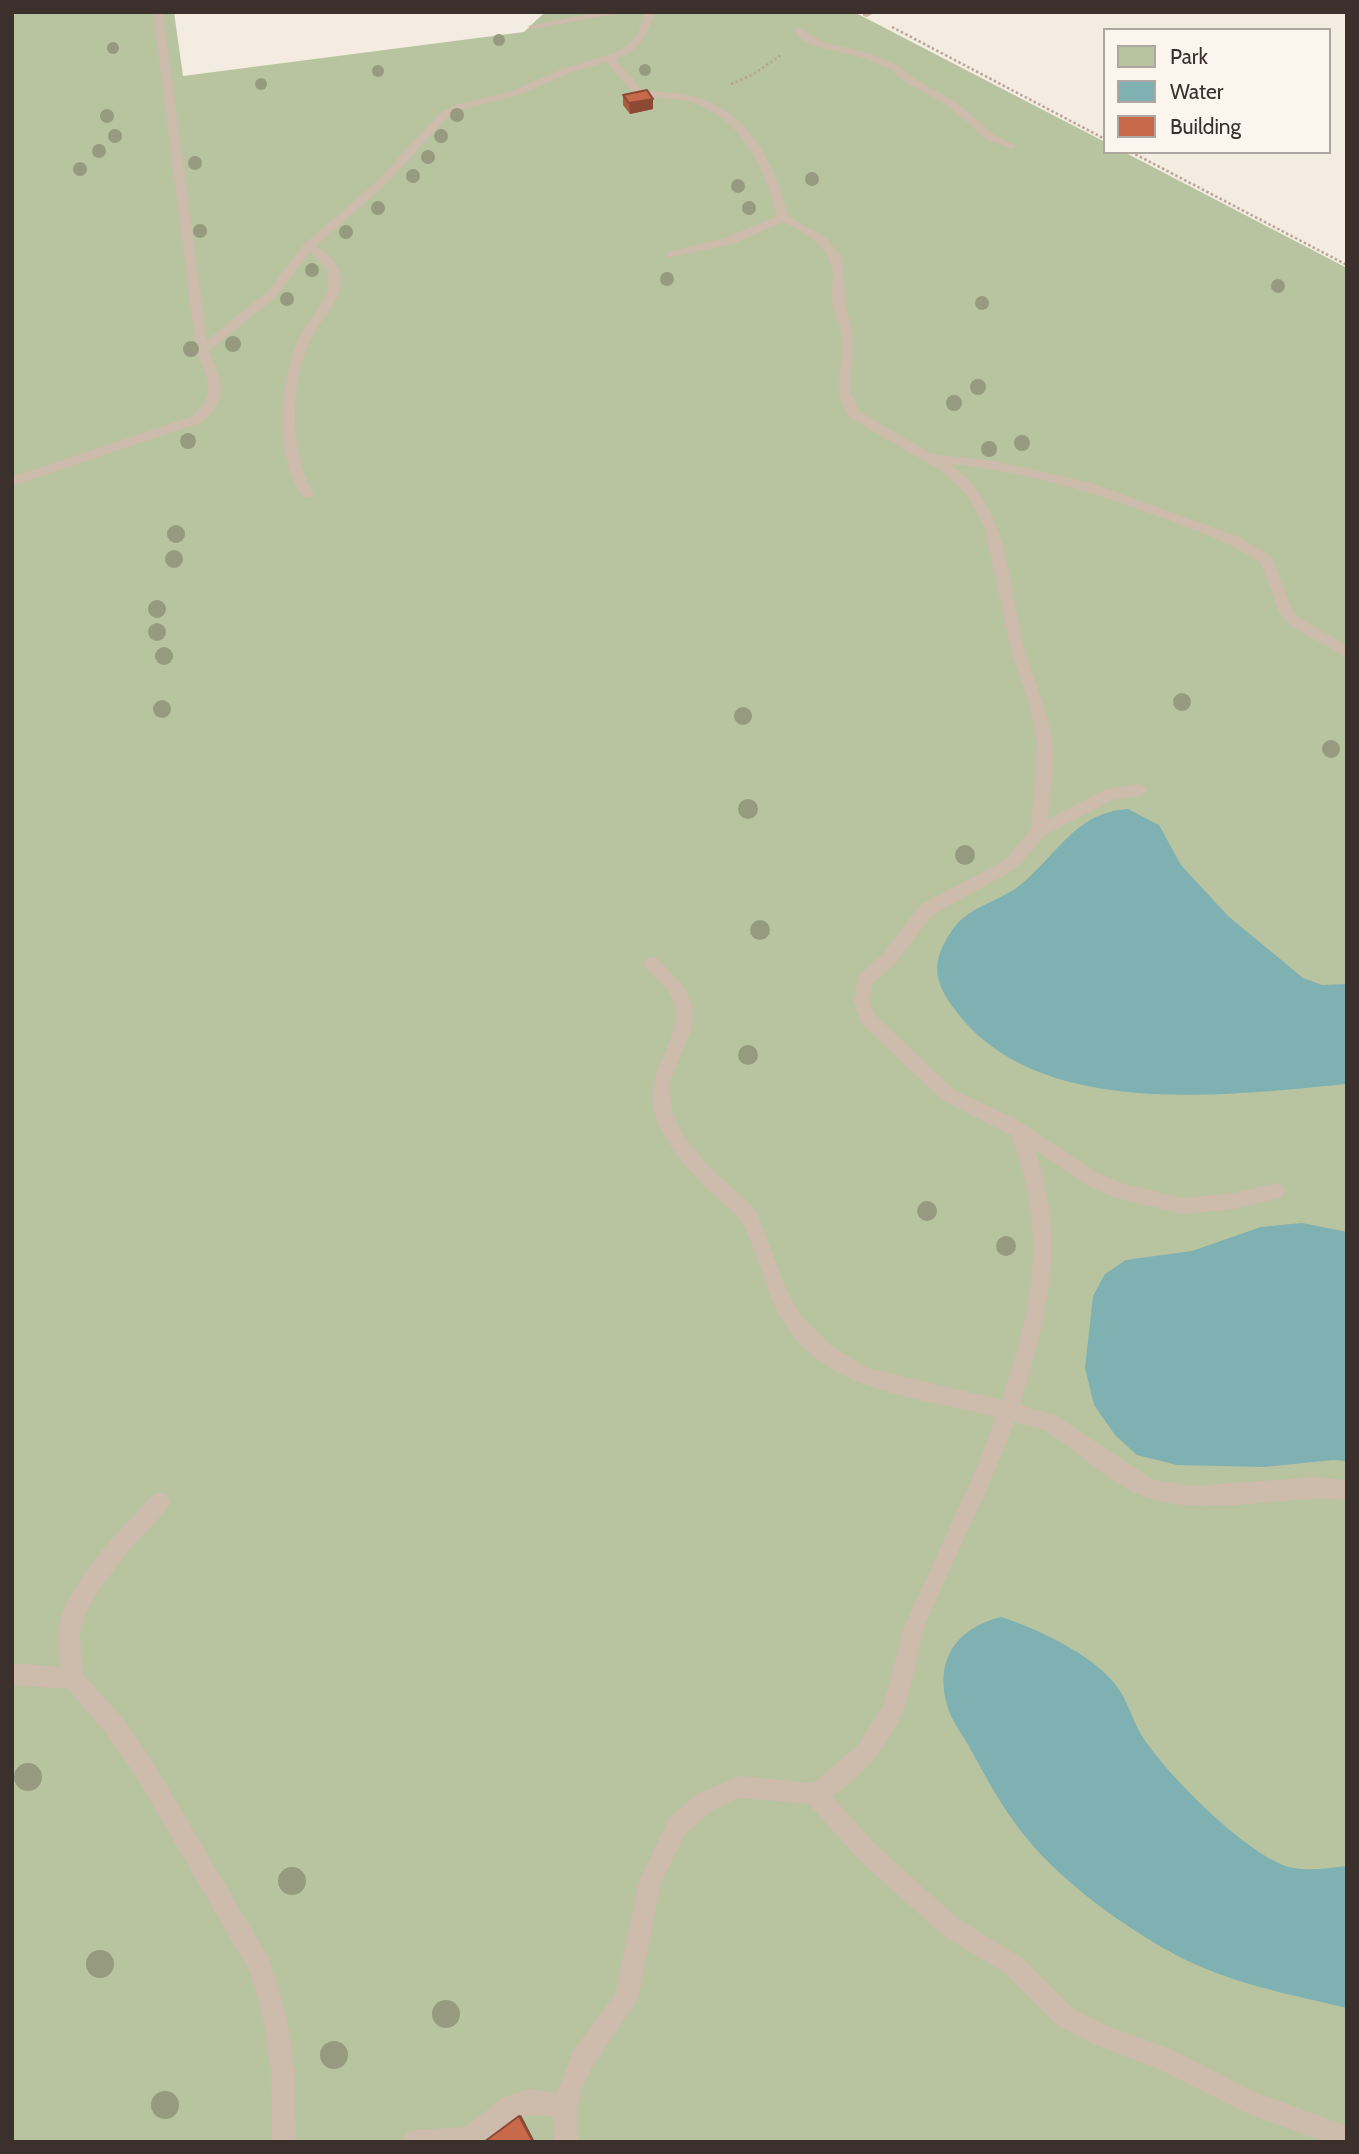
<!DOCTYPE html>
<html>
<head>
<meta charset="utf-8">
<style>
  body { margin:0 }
  #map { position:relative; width:1359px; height:2154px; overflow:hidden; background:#f4ebe1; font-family:Cabin,sans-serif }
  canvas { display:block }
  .frame { position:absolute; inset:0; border:14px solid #3b302b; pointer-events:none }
  .legend { position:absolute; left:1103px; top:28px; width:228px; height:126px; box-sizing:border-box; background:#fbf5ee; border:2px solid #aea6a0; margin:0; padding:9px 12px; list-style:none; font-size:21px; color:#3b302b }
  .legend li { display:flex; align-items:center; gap:14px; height:35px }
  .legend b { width:35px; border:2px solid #aea6a0 }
</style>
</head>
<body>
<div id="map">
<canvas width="1359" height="2154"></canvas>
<div class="frame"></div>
<ul class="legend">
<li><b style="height:19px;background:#b8c4a0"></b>Park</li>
<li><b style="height:19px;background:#7fb0b2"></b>Water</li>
<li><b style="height:19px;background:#c8694b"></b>Building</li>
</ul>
</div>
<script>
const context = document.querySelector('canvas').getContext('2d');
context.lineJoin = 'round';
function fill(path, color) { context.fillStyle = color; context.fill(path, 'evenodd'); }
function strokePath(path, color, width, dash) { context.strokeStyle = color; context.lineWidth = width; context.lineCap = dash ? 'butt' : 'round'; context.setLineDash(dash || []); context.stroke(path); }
fill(new Path2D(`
  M 12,12 L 174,12 L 183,76 L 524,32 L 545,12 L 854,12 L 1105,142 L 1105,152 L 1124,152 L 1347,268 L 1347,2142 L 12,2142 Z`), '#b8c4a0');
fill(new Path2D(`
  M 1128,809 L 1159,825 L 1181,865 L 1228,916 L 1303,978 L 1322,985 L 1347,984 L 1347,1084 C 1228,1095 1038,1121 956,1011 C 933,981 930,962 953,929 C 967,908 999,901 1019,886 C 1057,856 1075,812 1128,809 Z
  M 1302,1223 L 1347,1232 L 1347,1461 L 1333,1460 L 1264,1467 L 1177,1465 L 1137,1455 L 1115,1435 L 1094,1405 L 1085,1368 L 1093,1296 L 1105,1274 L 1126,1260 L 1192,1251 L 1261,1227 Z
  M 1001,1617 C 1038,1629 1091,1654 1115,1684 C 1128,1700 1132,1720 1142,1736 C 1166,1774 1250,1859 1293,1868 C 1310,1871 1330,1868 1347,1866 L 1347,2008 C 1288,1994 1228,1983 1174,1954 C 1125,1927 1072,1889 1035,1848 C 1008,1818 990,1785 971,1750 C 964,1736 952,1722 948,1708 C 933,1661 956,1628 1001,1617 Z`), '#7fb0b2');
strokePath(new Path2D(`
  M 892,27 L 1105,139
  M 731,84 L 752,75 L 781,55
  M 1131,152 L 1347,265`), '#b9a596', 2.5, [2.5, 2.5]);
fill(new Path2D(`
  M 153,12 L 163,12 L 207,340 L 267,292 L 305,243 L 377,181 L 441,112 L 459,104 L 511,91 L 562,69 L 614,53 L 626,47 L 637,35 L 645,12 L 655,12 C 647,35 640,52 615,59 L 642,90 C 662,93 683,92 702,99 C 752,117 776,167 788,216 L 825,237 L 840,255 L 843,265 L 845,301 L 854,341 L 850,390 L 859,411 L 932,454 L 995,461 L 1091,483 L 1239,537 L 1272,557 L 1292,610 L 1299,617 L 1347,646 L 1347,658 L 1289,625 L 1279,612 L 1261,563 C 1232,543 1200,532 1168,520 C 1097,493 1025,471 949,464 C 1012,506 1008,592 1027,657 C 1035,685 1048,710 1052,739 C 1056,764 1049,794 1048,819 L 1106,789 L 1140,784 L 1148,790 L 1140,796 L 1115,799 L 1045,835 L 1017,868 L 932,915 L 895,964 L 873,983 L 869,1001 L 874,1014 L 954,1090 L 1014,1118 L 1100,1174 L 1121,1183 L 1183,1198 L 1235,1193 L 1276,1183 L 1282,1185 L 1285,1191 L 1282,1197 L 1276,1199 L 1235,1209 L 1183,1214 L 1113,1197 L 1088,1186 L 1035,1150 C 1067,1240 1047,1318 1020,1405 L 1055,1415 L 1153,1480 L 1192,1486 L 1316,1477 L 1347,1480 L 1347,1500 C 1283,1494 1209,1518 1149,1498 C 1109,1486 1080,1451 1045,1431 C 1036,1426 1024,1425 1014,1422 C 989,1491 954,1556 926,1623 C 918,1643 917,1665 911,1686 C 900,1732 871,1770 832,1796 L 874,1843 L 958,1919 L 1022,1958 L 1073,2009 L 1107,2026 L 1171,2049 L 1252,2091 L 1347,2126 L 1347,2142 L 1324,2142 L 1246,2113 L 1156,2068 L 1093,2044 L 1057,2025 L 1006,1974 L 942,1935 L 858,1859 L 809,1804 L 739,1798 L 713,1810 L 685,1834 L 661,1883 L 638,1999 L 591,2069 L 583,2086 L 577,2107 L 578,2142 L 554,2142 L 553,2117 C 516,2111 515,2120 489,2142 L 403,2142 L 406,2133 L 415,2130 L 465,2127 L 502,2098 L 530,2089 L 557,2093 L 573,2051 L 615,1994 L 639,1881 L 669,1818 L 697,1794 L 739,1776 L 813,1783 L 858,1745 L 883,1706 L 904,1627 L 974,1474 L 996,1417 C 926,1398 830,1394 786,1326 C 765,1294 760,1256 742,1223 C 737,1213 724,1205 716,1197 C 692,1174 667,1149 656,1117 C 640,1070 688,1036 673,1000 C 667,985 650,977 643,963 L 651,956 L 657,958 L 686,989 L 694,1013 L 691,1030 L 669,1084 L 673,1115 L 682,1134 L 705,1163 L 756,1210 L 786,1289 L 801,1316 L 830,1345 L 868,1368 L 1002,1400 C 1034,1300 1048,1236 1011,1135 L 942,1100 L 861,1023 L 853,1001 L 859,975 L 883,954 L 920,905 L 1005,860 L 1031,829 L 1037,742 L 1029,704 L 1013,658 L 984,526 L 968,496 L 943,472 L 849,417 C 831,388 842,374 842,344 C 842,329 834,316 832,301 C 831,292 833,283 833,274 C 830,246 806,233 783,222 L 733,244 L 667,258 L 667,252 L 725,238 L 777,216 C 765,169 743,121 694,103 C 676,97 654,99 635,95 L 606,62 L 570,73 L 519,95 L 467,108 L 449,116 L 385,185 L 316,246 C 328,254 341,264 341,279 C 342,299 324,316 315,332 C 289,376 288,451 314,494 L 312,497 L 302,497 C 274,451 278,389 298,340 C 308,316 337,296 326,268 L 310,252 L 275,298 L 209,351 C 221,382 230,396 203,422 L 12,486 L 12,477 L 193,416 C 218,392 207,378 196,350 Z
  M 599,12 L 625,12 L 533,29 L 528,26 Z
  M 863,12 L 876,12 L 867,17 L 863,16 Z
  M 799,27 L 823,42 L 869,53 L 897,65 L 915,79 L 956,102 L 994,135 L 1017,146 L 1011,149 L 986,139 L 948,106 L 907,83 L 889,69 L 861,57 L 815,46 L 803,41 L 794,30 Z
  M 160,1492 L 167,1495 L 170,1502 L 167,1509 L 131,1548 L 100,1588 L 85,1614 L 80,1634 L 83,1674 L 124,1720 L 153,1762 L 269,1959 L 287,2018 L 295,2071 L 296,2142 L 272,2142 L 271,2071 L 263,2018 L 250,1972 L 137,1778 L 108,1736 L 68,1689 L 12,1685 L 12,1663 L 61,1667 C 60,1657 57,1645 58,1634 C 63,1585 121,1529 153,1495 Z`), '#cdbbac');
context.fillStyle = '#969b7f';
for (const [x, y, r] of [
  [499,40,6],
  [113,48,6],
  [645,70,6],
  [378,71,6],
  [261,84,6],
  [457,115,7],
  [107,116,7],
  [115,136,7],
  [441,136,7],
  [99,151,7],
  [428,157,7],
  [195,163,7],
  [80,169,7],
  [413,176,7],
  [812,179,7],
  [738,186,7],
  [378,208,7],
  [749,208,7],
  [200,231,7],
  [346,232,7],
  [312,270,7],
  [667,279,7],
  [1278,286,7],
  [287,299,7],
  [982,303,7],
  [233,344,8],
  [191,349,8],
  [978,387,8],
  [954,403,8],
  [188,441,8],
  [1022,443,8],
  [989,449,8],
  [176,534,9],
  [174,559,9],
  [157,609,9],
  [157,632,9],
  [164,656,9],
  [1182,702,9],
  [162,709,9],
  [743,716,9],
  [1331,749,9],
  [748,809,10],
  [965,855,10],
  [760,930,10],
  [748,1055,10],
  [927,1211,10],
  [1006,1246,10],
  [28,1777,14],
  [292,1881,14],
  [100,1964,14],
  [446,2014,14],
  [334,2055,14],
  [165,2105,14]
]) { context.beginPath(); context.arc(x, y, r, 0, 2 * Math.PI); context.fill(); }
fill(new Path2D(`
  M 623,95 L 653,109 L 630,114 L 623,105 Z`), '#ac5a40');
fill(new Path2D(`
  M 653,99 L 653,109 L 630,114 L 629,103 Z
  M 521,2115 L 535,2142 L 533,2142 L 519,2116 Z`), '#8c4a34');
const building = new Path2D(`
  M 647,90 L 653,99 L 629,103 L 623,95 Z
  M 519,2116 L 533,2142 L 484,2142 Z`);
fill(building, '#c8694b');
strokePath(building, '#8c4a34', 2);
</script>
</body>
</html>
